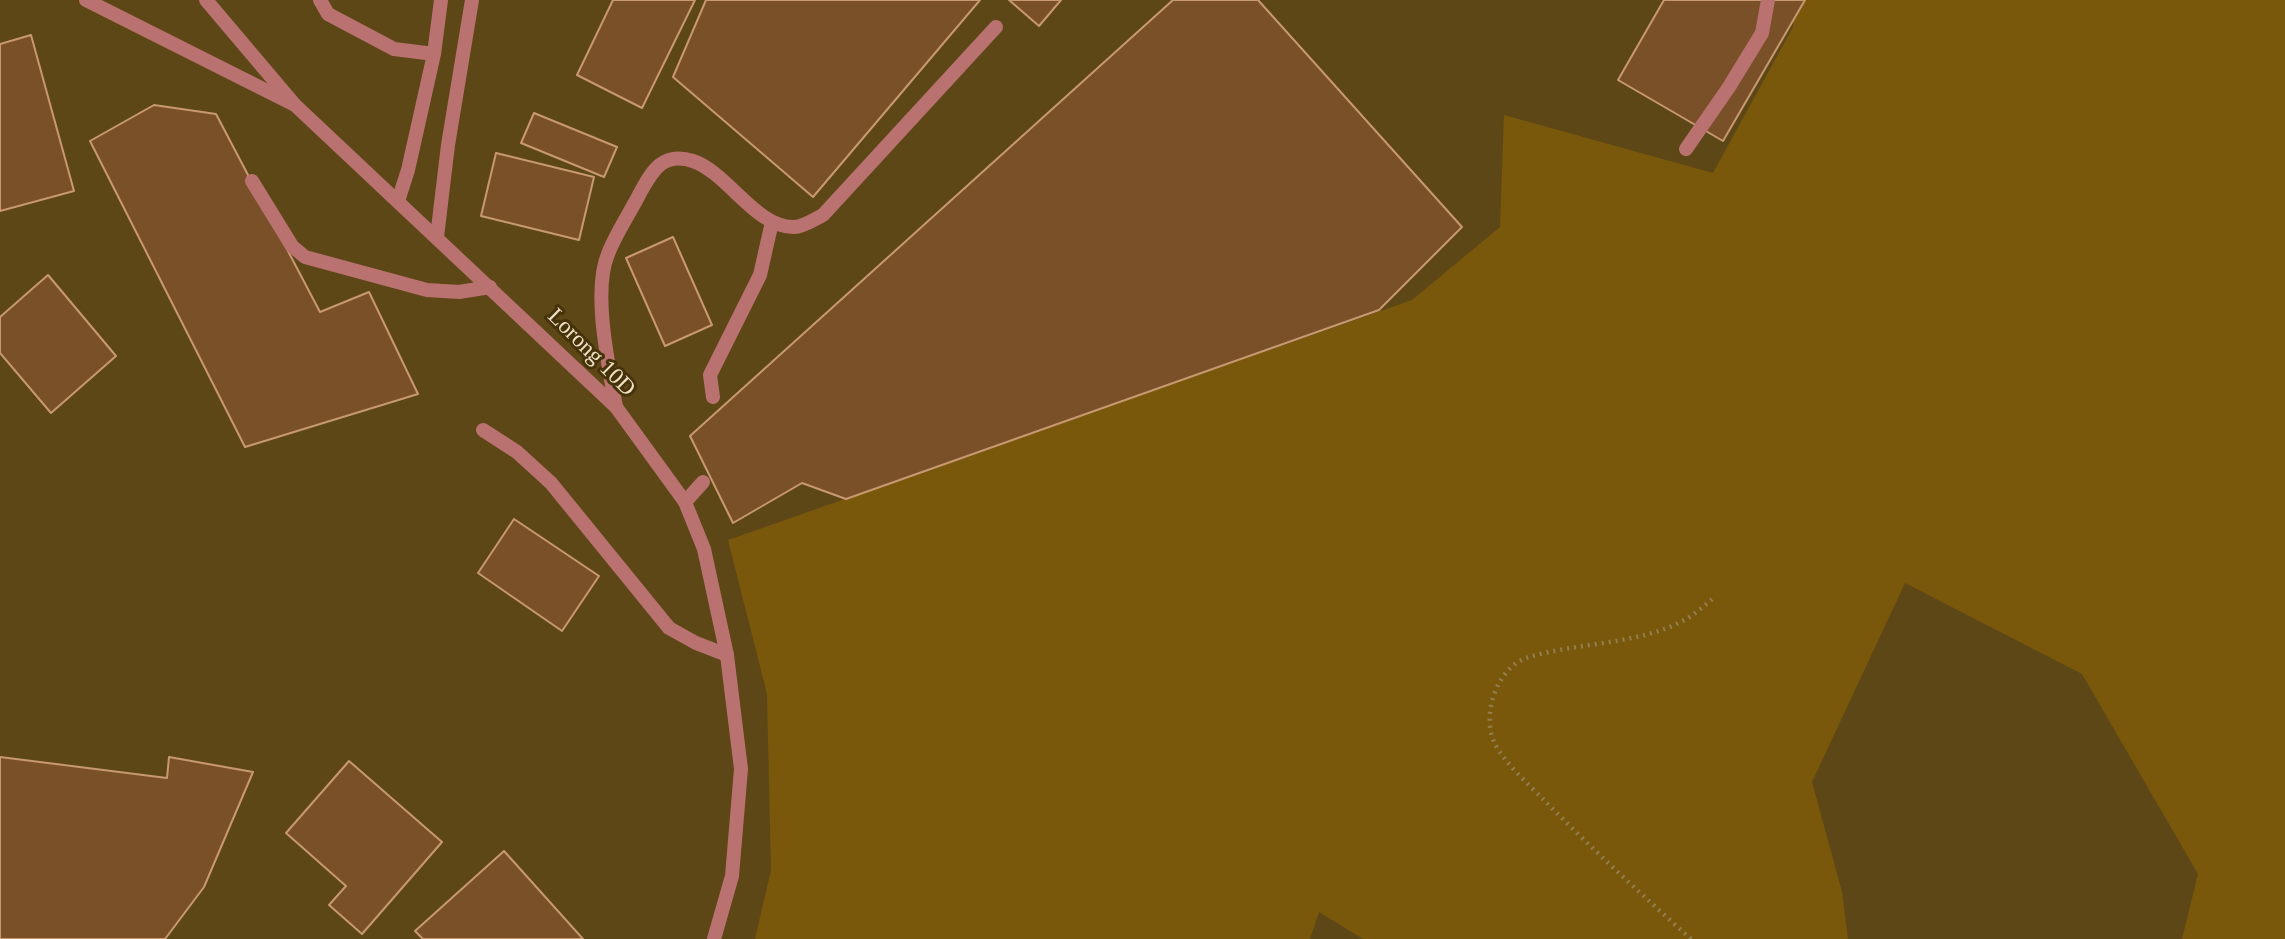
<!DOCTYPE html>
<html>
<head>
<meta charset="utf-8">
<style>
  body { margin:0 }
  canvas { display:block; background:#563c00 }
</style>
</head>
<body>
<canvas width="2285" height="939"></canvas>
<script>
const context = document.querySelector('canvas').getContext('2d');
context.lineJoin = 'round';
function fill(path, color) { context.fillStyle = color; context.fill(path, 'evenodd'); }
function strokePath(path, color, width, dash) { context.strokeStyle = color; context.lineWidth = width; context.lineCap = dash ? 'butt' : 'round'; context.setLineDash(dash || []); context.stroke(path); }
function label(font, color, halo, rows, align = 'center') {
  context.font = font + ' Georgia,serif'; context.lineWidth = 6; context.setLineDash([]); context.textBaseline = 'middle'; context.strokeStyle = halo; context.fillStyle = color; for (const [text, x, y, turn = 0] of rows) {
    context.save(); context.translate(x, y); context.rotate((+turn || 0) * Math.PI / 180); context.textAlign = isNaN(turn) ? turn : align; if (halo) context.strokeText(text, 0, 0); context.fillText(text, 0, 0); context.restore();
  }
}
fill(new Path2D(`
  M 0,0 L 2285,0 L 2285,939 L 0,939 Z`), '#5e4717');
fill(new Path2D(`
  M 1794,0 L 2285,0 L 2285,939 L 2182,939 L 2198,874 L 2082,674 L 1905,583 L 1812,782 L 1842,892 L 1848,939 L 1363,939 L 1319,912 L 1310,939 L 755,939 L 771,870 L 767,694 L 728,540 L 1412,300 L 1500,227 L 1504,115 L 1713,173 L 1793,27 Z`), '#79580b');
const building = new Path2D(`
  M 613,0 L 695,0 L 642,108 L 577,75 Z
  M 706,0 L 980,0 L 813,197 L 673,77 Z
  M 1009,0 L 1061,0 L 1039,26 Z
  M 1173,0 L 1258,0 L 1462,227 L 1379,310 L 846,499 L 802,483 L 733,523 L 690,436 Z
  M 1664,0 L 1805,0 L 1723,141 L 1618,80 Z
  M 31,35 L 74,191 L 0,211 L 0,44 Z
  M 154,105 L 216,114 L 320,312 L 369,292 L 418,394 L 245,447 L 90,141 Z
  M 534,113 L 617,147 L 604,177 L 521,143 Z
  M 496,153 L 594,177 L 579,240 L 481,216 Z
  M 673,237 L 712,325 L 665,346 L 626,258 Z
  M 48,275 L 116,356 L 51,413 L 0,353 L 0,317 Z
  M 514,519 L 599,576 L 562,631 L 478,573 Z
  M 0,757 L 167,778 L 169,757 L 253,772 L 204,887 L 165,939 L 0,939 Z
  M 349,761 L 442,842 L 362,934 L 329,905 L 346,886 L 286,833 Z
  M 504,851 L 583,939 L 423,939 L 415,931 Z`);
fill(building, '#7a5029');
strokePath(building, '#c89971', 2);
strokePath(new Path2D(`
  M 1691,939 C 1641,894 1591,848 1544,800 C 1529,785 1504,762 1495,744 C 1481,716 1496,669 1526,658 C 1575,642 1642,645 1686,619 C 1697,613 1706,604 1716,596`), '#947e50', 4.5, [2, 5]);
strokePath(new Path2D(`
  M 206,0 L 294,104
  M 320,0 L 328,14 L 394,49 L 434,54 L 441,0
  M 1686,149 L 1729,87 L 1762,33 L 1768,0
  M 252,181 L 292,246 L 305,257 L 427,290 L 459,292 L 490,287
  M 398,201 L 408,170 L 434,54
  M 437,237 L 448,145 L 472,0
  M 713,397 L 710,375 L 760,275 L 772,222
  M 616,407 C 609,367 592,292 608,254 C 616,233 630,213 640,193 C 652,171 663,151 693,161 C 728,173 756,228 794,227 C 803,227 815,219 823,215 L 996,27
  M 483,430 L 517,452 L 551,483 L 669,628 L 696,643 L 727,655
  M 685,502 L 703,482`), '#ba7270', 14);
strokePath(new Path2D(`
  M 86,0 L 295,105 L 616,407 L 685,502 L 704,549 L 727,655 L 741,769 L 732,876 L 714,939`), '#ba7270', 14);
label('23px', '#f0e1c6', '#473309', [
  ["Lorong 10D",591,353,45]
]);
</script>
</body>
</html>
